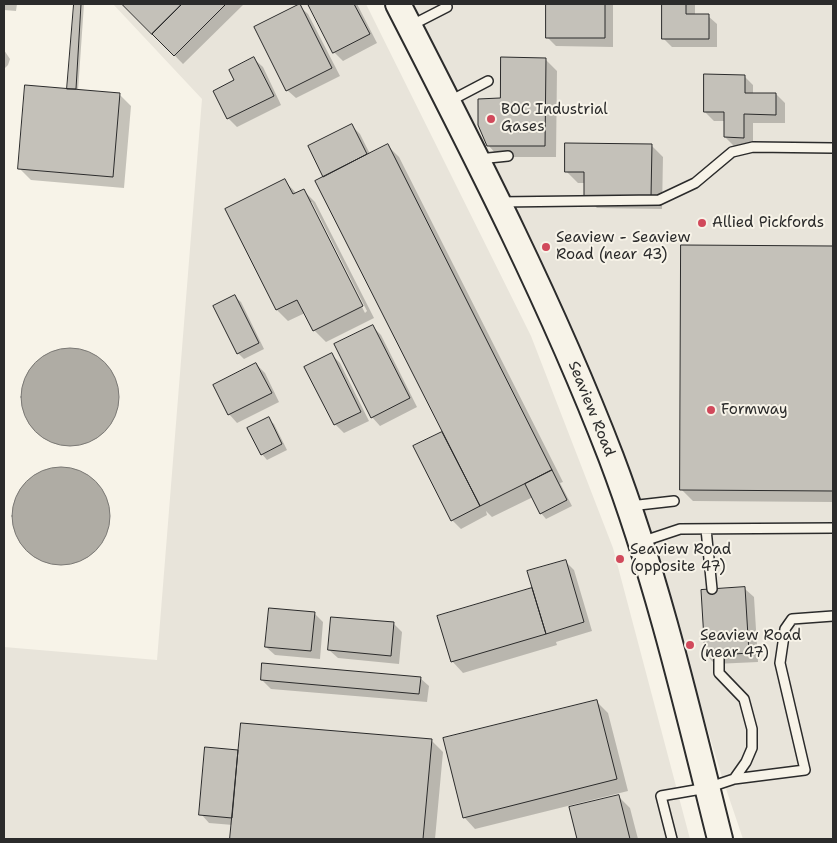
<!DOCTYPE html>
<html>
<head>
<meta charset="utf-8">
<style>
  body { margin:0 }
  #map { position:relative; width:837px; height:843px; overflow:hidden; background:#f7f3e8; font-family:"Shantell Sans",sans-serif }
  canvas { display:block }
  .frame { position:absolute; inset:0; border:5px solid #2b2b2b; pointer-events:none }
</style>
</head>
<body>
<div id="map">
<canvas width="837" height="843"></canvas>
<div class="frame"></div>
</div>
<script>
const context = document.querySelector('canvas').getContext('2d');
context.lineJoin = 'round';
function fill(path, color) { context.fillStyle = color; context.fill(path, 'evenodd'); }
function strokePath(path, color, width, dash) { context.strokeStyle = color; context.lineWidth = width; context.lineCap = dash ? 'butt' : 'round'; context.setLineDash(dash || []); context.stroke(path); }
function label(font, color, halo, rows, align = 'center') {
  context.font = font + ' "Shantell Sans",sans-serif'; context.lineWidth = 4; context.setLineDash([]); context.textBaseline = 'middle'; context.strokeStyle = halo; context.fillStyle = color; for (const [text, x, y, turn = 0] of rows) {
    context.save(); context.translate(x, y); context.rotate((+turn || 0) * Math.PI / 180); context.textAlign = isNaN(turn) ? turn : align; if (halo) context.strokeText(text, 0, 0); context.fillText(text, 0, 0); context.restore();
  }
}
fill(new Path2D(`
  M 113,4 L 366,4 L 531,336 L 613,548 L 690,839 L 4,839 L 4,647 L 157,660 L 202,99 Z
  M 410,4 L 833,4 L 833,839 L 743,839 L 722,777 L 631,477 L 566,319 Z`), '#e8e4da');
const water = new Path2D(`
  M21 397a49 49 0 1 1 98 0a49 49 0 1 1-98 0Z
  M12 516a49 49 0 1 1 98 0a49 49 0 1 1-98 0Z`);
fill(water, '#afaca4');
strokePath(water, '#7a7874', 1);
fill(new Path2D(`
  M 4,4 L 17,4 L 16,11 L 4,10 Z
  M 75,4 L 84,4 L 78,91 L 119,94 L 131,106 L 124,188 L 31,180 L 20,169 L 68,90 Z
  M 124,4 L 244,4 L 183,64 Z
  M 310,4 L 357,4 L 377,43 L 343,61 L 334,52 Z
  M 547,4 L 613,4 L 613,47 L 556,46 L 547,37 Z
  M 663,4 L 695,4 L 695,15 L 708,16 L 717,24 L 717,47 L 672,47 L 663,38 Z
  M 299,6 L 308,14 L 340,76 L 296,98 L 287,90 Z
  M 4,50 L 10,59 L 8,65 L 4,69 Z
  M 254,59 L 263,67 L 281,105 L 237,127 L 228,118 L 236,81 Z
  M 545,59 L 557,71 L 556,157 L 499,157 L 488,145 L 502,100 Z
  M 744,76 L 753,85 L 753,94 L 776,94 L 785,103 L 785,123 L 753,123 L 753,146 L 734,146 L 725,137 L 725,121 L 714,121 L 705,112 Z
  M 351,125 L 360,134 L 370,154 L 388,146 L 399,157 L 563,482 L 560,483 L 572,506 L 546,519 L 541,513 L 533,497 L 492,517 L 486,511 L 487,515 L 461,529 L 452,520 L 415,447 L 444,432 L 325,177 Z
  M 651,145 L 663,157 L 662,209 L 597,208 L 585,196 L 586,183 L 578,183 L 566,171 Z
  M 284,180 L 297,194 L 303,190 L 315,202 L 374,318 L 326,342 L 314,330 L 305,313 L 288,321 L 277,310 L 226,209 ZM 309,202 L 312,202 L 367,311 L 365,313 Z
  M 682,246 L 833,247 L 833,502 L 693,501 L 681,489 Z
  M 235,297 L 241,302 L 264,349 L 244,359 L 238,353 Z
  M 372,326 L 381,335 L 417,407 L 380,426 L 372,417 Z
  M 331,354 L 340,363 L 369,421 L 344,433 L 335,424 Z
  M 256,364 L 265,373 L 279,402 L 237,423 L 229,414 Z
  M 268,419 L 274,424 L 287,450 L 267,460 L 262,454 Z
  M 565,561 L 574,570 L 592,631 L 556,642 L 557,645 L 463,673 L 452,661 L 439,617 L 534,589 Z
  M 745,589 L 754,597 L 758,662 L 715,664 L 707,656 Z
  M 314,613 L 323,622 L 320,659 L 275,655 L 266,647 Z
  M 393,623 L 402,632 L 399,664 L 338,658 L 329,650 Z
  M 420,678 L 429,686 L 427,702 L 271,689 L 262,680 Z
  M 596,701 L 608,713 L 628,791 L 475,829 L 464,817 Z
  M 431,740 L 443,752 L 435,839 L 232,839 L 233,825 L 209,823 L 201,814 L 207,748 L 239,751 Z
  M 618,796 L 630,808 L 638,839 L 578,839 L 571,808 Z`), '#0003');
const building = new Path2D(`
  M 74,4 L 81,4 L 76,89 L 67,89 Z
  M 122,4 L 182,4 L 152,34 Z
  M 182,4 L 226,4 L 174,56 L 152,34 Z
  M 300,4 L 332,68 L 286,91 L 254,27 Z
  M 308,4 L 354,4 L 370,34 L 333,53 Z
  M 546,4 L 605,4 L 605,38 L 546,38 Z
  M 662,4 L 686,4 L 686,14 L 709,14 L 709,39 L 662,39 Z
  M 254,57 L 274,96 L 227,119 L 213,91 L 234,80 L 229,70 Z
  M 501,57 L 546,58 L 545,146 L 487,146 L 478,125 L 478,99 L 500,98 Z
  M 704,74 L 745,75 L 745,93 L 776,93 L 776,115 L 744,114 L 744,138 L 724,137 L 724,112 L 704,112 Z
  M 25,85 L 120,93 L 113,177 L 18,169 Z
  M 352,124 L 367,154 L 323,177 L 308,146 Z
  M 565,143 L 652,144 L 651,197 L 584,197 L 584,172 L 565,172 Z
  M 388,144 L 552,470 L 480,506 L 315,181 Z
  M 285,179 L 293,194 L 304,189 L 363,306 L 313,331 L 297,300 L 276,310 L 225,209 Z
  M 681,245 L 833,246 L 833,491 L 680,490 Z
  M 235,295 L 259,343 L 237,354 L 213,306 Z
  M 373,325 L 410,398 L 371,418 L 334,344 Z
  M 332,353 L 361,412 L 334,425 L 304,367 Z
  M 256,363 L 272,393 L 228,415 L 213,385 Z
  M 269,417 L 282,444 L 261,455 L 247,428 Z
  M 442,432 L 480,506 L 451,521 L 413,446 Z
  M 552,470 L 567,500 L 540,514 L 525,484 Z
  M 566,560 L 584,622 L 546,634 L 527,571 Z
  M 745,587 L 749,653 L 705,656 L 701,590 Z
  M 532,588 L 546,634 L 451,662 L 437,616 Z
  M 269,608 L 315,612 L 311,651 L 265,647 Z
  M 331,617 L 394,622 L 391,656 L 328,650 Z
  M 262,663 L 421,677 L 419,694 L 261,680 Z
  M 597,700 L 617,779 L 463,818 L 443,738 Z
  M 241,723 L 432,739 L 423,839 L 230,839 Z
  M 205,747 L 238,750 L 232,818 L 199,815 Z
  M 619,795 L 630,839 L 577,839 L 569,807 Z`);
fill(building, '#c4c1b9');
strokePath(building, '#2b2b2b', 1);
const service = new Path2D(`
  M 410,26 L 447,7
  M 448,102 L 488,81
  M 479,159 L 508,156
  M 499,202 L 659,200 L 695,183 L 732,152 L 753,147 L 833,148
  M 630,506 L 674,501
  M 706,529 L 712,589
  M 641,542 L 680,529 L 833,528
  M 719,655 L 719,673 L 744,699 L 752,729 L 752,748 L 746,762 L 734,779
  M 672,839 L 661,796 L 707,788 L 734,779 L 805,770 L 780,663 L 785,629 L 792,619 L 833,616`);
const secondary = new Path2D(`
  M 398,4 C 474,152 551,301 611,457 C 658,581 688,711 720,839`);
strokePath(service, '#2b2b2b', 12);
strokePath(secondary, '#2b2b2b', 28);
strokePath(service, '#f7f3e8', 9);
strokePath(secondary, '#f7f3e8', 24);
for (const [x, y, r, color] of [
  [491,119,5,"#d1495b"],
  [702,223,5,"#d1495b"],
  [546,247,5,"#d1495b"],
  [711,410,5,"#d1495b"],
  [620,559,5,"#d1495b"],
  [690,645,5,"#d1495b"]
]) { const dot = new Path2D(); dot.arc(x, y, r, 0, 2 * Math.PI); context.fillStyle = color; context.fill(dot); strokePath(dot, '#f7f3e8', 2); }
label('15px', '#2b2b2b', '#f7f3e8', [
  ["BOC Industrial",501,110],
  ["Gases",501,127],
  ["Allied Pickfords",712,223],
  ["Seaview - Seaview",556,238],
  ["Road (near 43)",556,255],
  ["Formway",721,410],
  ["Seaview Road",630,550],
  ["(opposite 47)",630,567],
  ["Seaview Road",700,636],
  ["(near 47)",700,653]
], 'left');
label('15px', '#2b2b2b', '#f7f3e8', [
  ["Seaview Road",591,409,68]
]);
</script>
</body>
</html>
